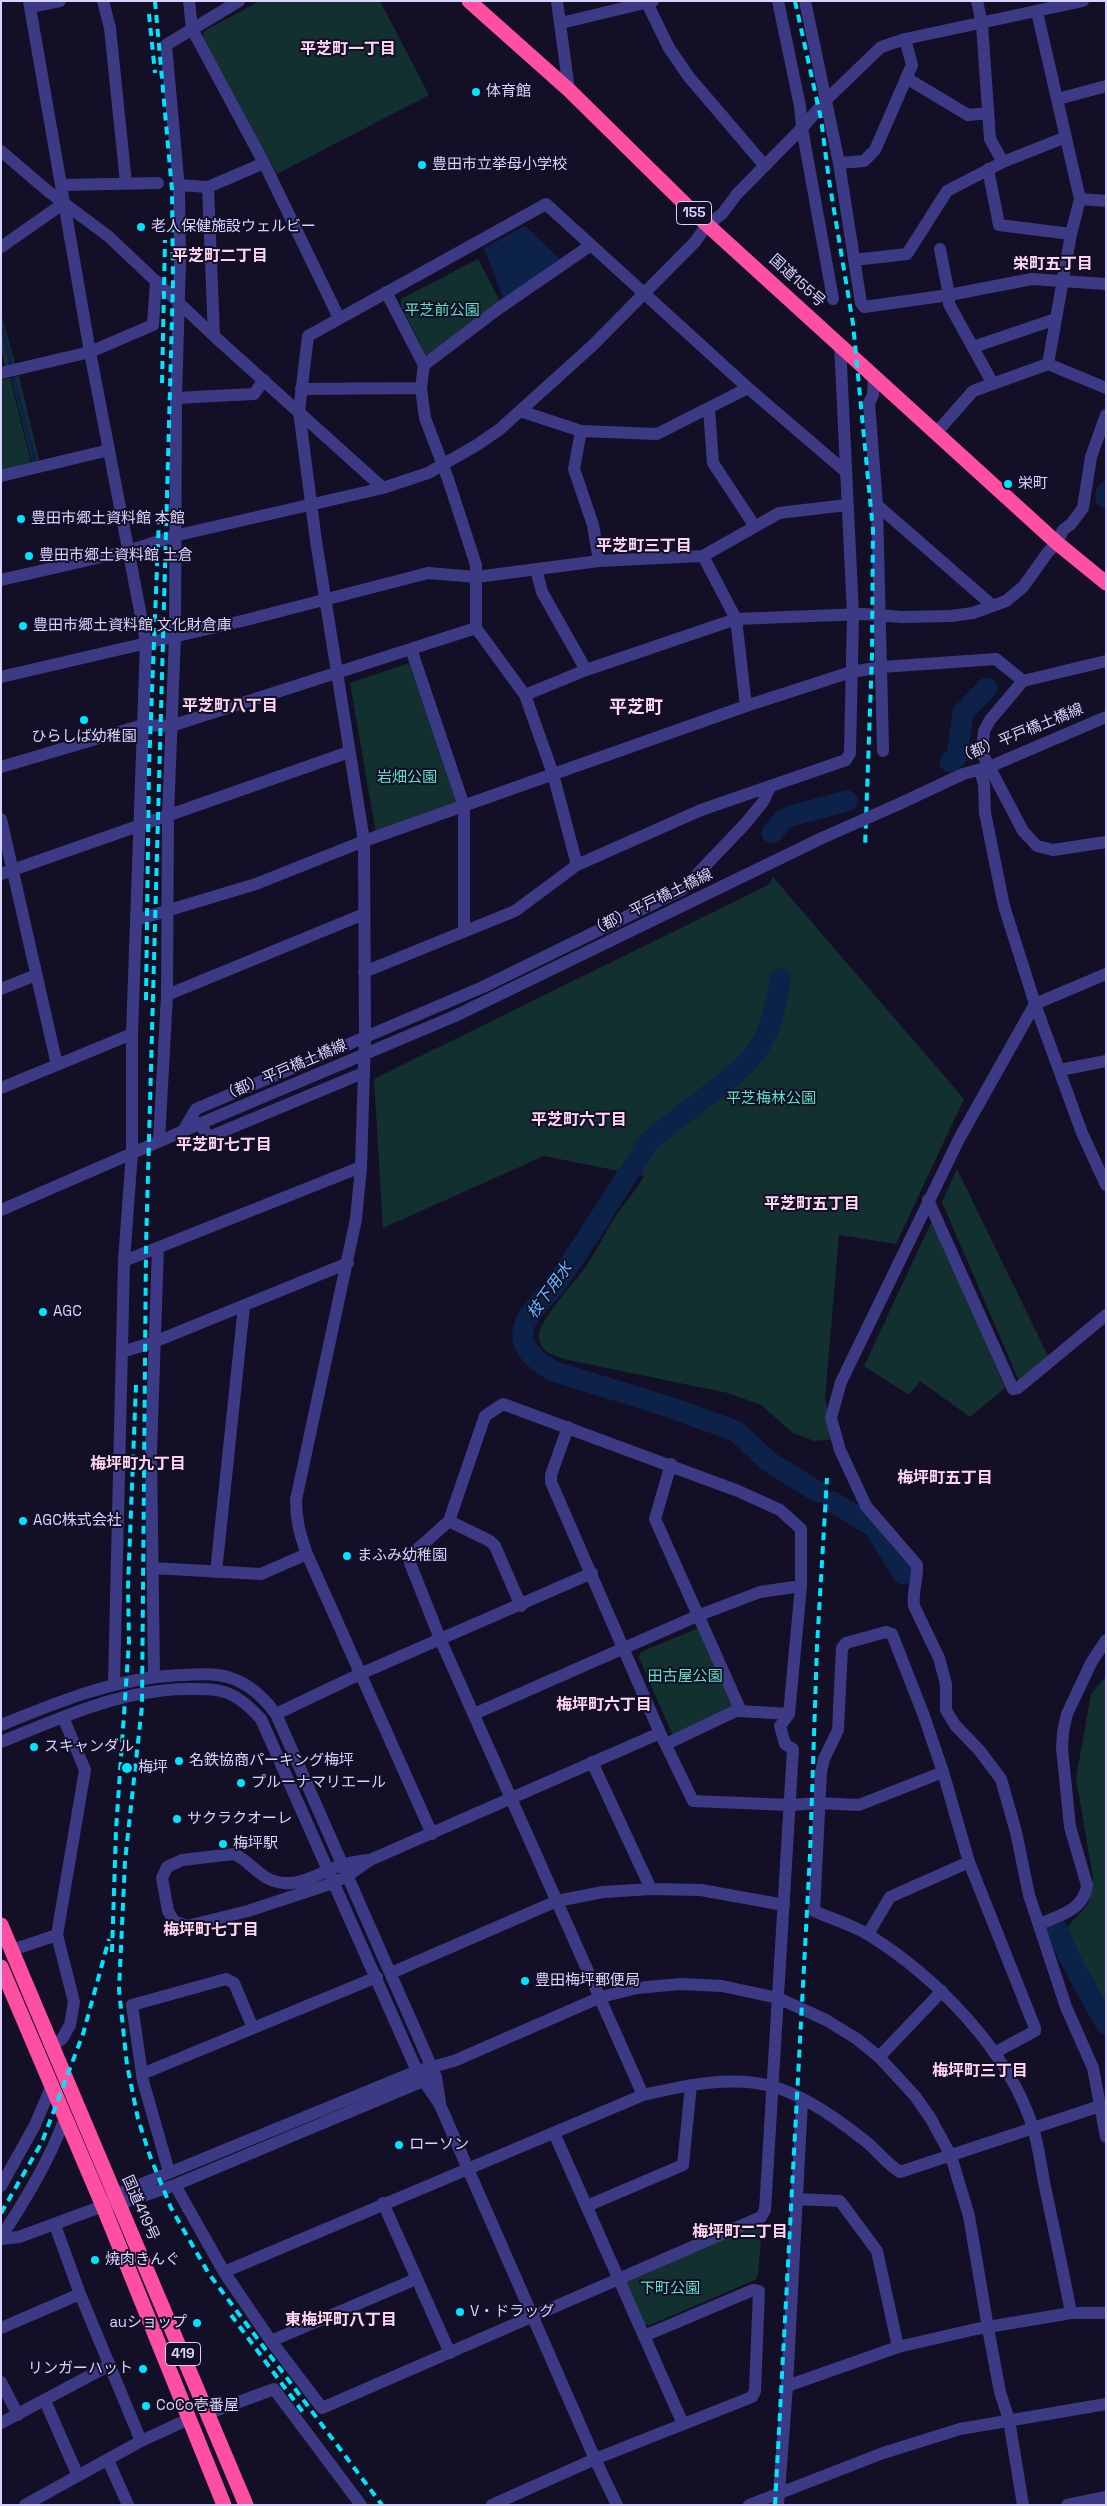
<!DOCTYPE html>
<html>
<head>
<meta charset="utf-8">
<style>
  body { margin:0 }
  #map { position:relative; width:1107px; height:2506px; overflow:hidden; background:#130f26; font-family:"Space Grotesk",sans-serif }
  canvas { display:block }
  .frame { position:absolute; inset:0; border:2px solid #d9d4ff; pointer-events:none }
</style>
</head>
<body>
<div id="map">
<canvas width="1107" height="2506"></canvas>
<div class="frame"></div>
</div>
<script>
const context = document.querySelector('canvas').getContext('2d');
context.lineJoin = 'round';
function fill(path, color) { context.fillStyle = color; context.fill(path, 'evenodd'); }
function strokePath(path, color, width, dash) { context.strokeStyle = color; context.lineWidth = width; context.lineCap = dash ? 'butt' : 'round'; context.setLineDash(dash || []); context.stroke(path); }
function label(font, color, halo, rows, align = 'center') {
  context.font = font + ' "Space Grotesk","Noto Sans JP",sans-serif'; context.lineWidth = 4; context.setLineDash([]); context.textBaseline = 'middle'; context.strokeStyle = halo; context.fillStyle = color; for (const [text, x, y, turn = 0] of rows) {
    context.save(); context.translate(x, y); context.rotate((+turn || 0) * Math.PI / 180); context.textAlign = isNaN(turn) ? turn : align; if (halo) context.strokeText(text, 0, 0); context.fillText(text, 0, 0); context.restore();
  }
}
fill(new Path2D(`
  M 260,1 L 380,1 L 429,95 L 277,174 L 203,37 L 204,31 Z
  M 478,259 L 501,303 L 428,359 L 401,306 L 401,299 Z
  M 1,313 L 15,363 L 5,366 L 1,349 Z
  M 19,376 L 39,460 L 32,462 L 11,378 Z
  M 10,378 L 31,463 L 1,470 L 1,380 Z
  M 409,663 L 459,804 L 376,834 L 350,683 Z
  M 773,877 L 964,1099 L 896,1244 L 839,1235 L 825,1398 L 836,1439 L 814,1441 L 793,1433 L 761,1405 L 728,1393 L 568,1360 C 555,1356 538,1352 539,1335 C 540,1319 574,1283 584,1269 C 596,1253 604,1234 615,1217 C 624,1203 636,1191 644,1176 L 544,1156 L 383,1228 L 374,1079 L 768,885 Z
  M 957,1169 L 1051,1362 L 1019,1381 L 942,1202 Z
  M 935,1222 L 1005,1388 L 970,1417 L 920,1381 L 909,1395 L 864,1366 L 931,1223 Z
  M 698,1628 L 736,1708 L 673,1736 L 639,1658 L 641,1652 Z
  M 1106,1676 L 1106,2003 L 1061,1934 L 1088,1904 L 1093,1878 L 1076,1778 L 1091,1694 Z
  M 753,2224 L 762,2228 L 758,2275 L 755,2280 L 650,2325 L 643,2324 L 626,2283 L 628,2279 Z`), '#12302f');
fill(new Path2D(`
  M 525,226 L 561,260 L 504,300 L 484,248 Z`), '#0c2248');
strokePath(new Path2D(`
  M 1,324 L 11,364
  M 14,379 L 35,461`), '#0c2248', 4);
strokePath(new Path2D(`
  M 1106,493 L 1106,498
  M 950,762 L 957,756 L 963,713 L 987,688
  M 772,833 L 783,820 L 794,815 L 847,801
  M 780,979 C 777,1002 770,1034 755,1053 C 725,1089 681,1111 648,1143 C 644,1147 643,1152 640,1156 C 627,1175 615,1194 603,1213 C 588,1238 571,1262 555,1286 C 544,1300 525,1313 523,1332 C 520,1350 539,1363 553,1371 L 666,1406 L 736,1431 L 768,1461 L 818,1492
  M 833,1502 L 874,1527 L 903,1574
  M 1056,1927 L 1069,1957 L 1106,2024`), '#0c2248', 21);
strokePath(new Path2D(`
  M 29,1 L 90,352 L 146,642 L 132,1034 L 132,1152 L 124,1261 L 114,1684
  M 103,1 L 110,28 L 126,183
  M 189,1 L 192,29 L 264,163 L 339,318
  M 557,1 L 569,90
  M 778,1 L 800,106 L 802,128 L 833,299
  M 805,1 L 839,163 L 861,303 L 864,307 L 949,295 L 1032,279 L 1106,284
  M 977,1 L 982,24 L 990,139 L 1003,162
  M 647,3 L 669,48 L 689,77 L 765,166
  M 30,7 L 60,1
  M 1037,12 L 1080,199 L 1071,234 L 1048,364
  M 561,23 L 653,1
  M 908,79 L 968,115 L 988,113
  M 1058,99 L 1106,86
  M 1,151 L 49,192 L 108,236 L 214,336 L 383,488
  M 839,163 L 864,161 L 875,150 L 912,65 L 905,39
  M 988,169 L 999,225 L 1071,234
  M 62,185 L 158,183
  M 178,185 L 208,187
  M 1080,199 L 1106,201
  M 1,247 L 64,203
  M 940,249 L 949,295 L 949,304 L 993,384
  M 854,260 L 907,254 L 947,191 L 1003,162 L 1066,137
  M 386,292 L 424,365 L 421,388 L 425,418 L 448,479 L 476,565 L 476,628 L 525,695 L 553,774 L 577,865
  M 214,336 L 208,187 L 264,163
  M 973,347 L 1056,319
  M 424,365 L 498,309 L 591,245
  M 1,373 L 90,352 L 153,325 L 156,281
  M 874,376 L 873,395 L 869,403 L 877,505 L 883,751
  M 301,389 L 421,388
  M 176,398 L 180,261 L 179,189 L 166,45 L 239,1
  M 709,408 L 713,463 L 754,525
  M 520,411 L 581,431 L 657,434 L 748,388
  M 581,431 L 574,469 L 593,525 L 599,561
  M 937,432 L 973,391 L 1048,364 L 1106,388
  M 1,476 L 109,450
  M 877,505 L 993,606
  M 703,556 L 736,619 L 746,706
  M 536,569 L 542,592 L 586,670
  M 1,580 L 128,551 L 174,536 L 383,488 L 428,473 L 477,445 L 500,429 L 592,346 L 695,242 L 707,225 L 722,214 L 737,194 L 802,128 L 827,99 L 881,47 L 905,39 L 1083,1
  M 411,649 L 464,806 L 464,932
  M 1106,661 L 1023,681 L 990,720 L 984,731 L 982,753 L 1023,831 L 1037,846 L 1053,850 L 1106,842
  M 1,677 L 246,620 L 428,573 L 476,577 L 599,561 L 703,556 L 779,513 L 847,505
  M 525,695 L 586,670 L 736,619 L 863,614 L 902,617 L 951,616 L 973,613 L 1006,601 L 1023,587 L 1048,552 L 1057,543 L 1063,530 L 1071,524 L 1083,508 L 1091,457 L 1106,415
  M 1,767 L 143,725 L 171,726 L 476,628
  M 980,770 L 984,784 L 985,813 L 1004,906 L 1035,1004 L 1082,1133 L 1106,1185
  M 899,804 L 963,774 L 989,767 L 1106,717
  M 1,819 L 57,1065
  M 1,874 L 349,752
  M 136,920 L 256,884 L 364,841 L 746,706 L 851,672 L 882,667 L 996,659 L 1023,681
  M 364,972 L 515,911 L 577,865 L 701,810 L 846,760 L 850,753 L 853,614 L 840,344
  M 1106,974 L 1035,1004 L 959,1139 L 841,1382 L 831,1418 L 840,1450 L 866,1506 L 917,1565 C 918,1579 912,1591 914,1606 L 939,1658 L 946,1684 L 946,1710 L 955,1725 L 979,1750 L 1001,1779 L 1016,1832 L 1029,1895 L 1066,2007 L 1093,2068 L 1106,2137
  M 1,989 L 36,975
  M 167,995 L 364,914
  M 455,1016 L 822,838
  M 1060,1070 L 1106,1061
  M 1,1088 L 132,1034
  M 199,1123 L 209,1137 L 363,1073
  M 183,1131 L 196,1109 L 483,987 L 683,889 L 745,824 L 763,802 L 770,787
  M 159,1141 L 167,995 L 168,815 L 175,636 L 176,398 L 254,394 L 264,380
  M 928,1200 L 1013,1389 L 1018,1388 L 1106,1315
  M 1,1210 L 211,1119
  M 124,1261 L 361,1167
  M 122,1352 L 154,1342 L 348,1263
  M 568,1427 L 551,1475 L 551,1482 L 660,1733 L 693,1801 L 790,1805 L 819,1803 L 859,1805 L 943,1772
  M 449,1521 L 490,1541 L 495,1546 L 521,1606
  M 152,1568 L 261,1574 L 307,1554
  M 216,1572 L 244,1306
  M 154,1676 L 151,1451 L 158,1248
  M 739,1711 L 789,1714
  M 276,1714 L 360,1674 L 592,1573
  M 474,1714 L 697,1616 L 760,1592 L 801,1586
  M 1,1725 C 60,1701 116,1678 180,1675 C 192,1675 205,1673 218,1675 C 242,1678 262,1695 276,1714 L 436,2077 L 440,2102
  M 1,1742 C 62,1717 120,1690 187,1689 C 202,1689 218,1688 232,1695 C 244,1701 252,1709 261,1719 L 417,2071 L 440,2105 L 595,2459 L 617,2505
  M 666,1744 L 740,1709 L 655,1519 L 671,1464
  M 592,1762 L 651,1889
  M 432,1834 L 307,1554 C 300,1535 296,1520 296,1500 L 356,1219 L 361,1167 L 365,1038 L 364,841 L 316,541 L 299,411 L 308,336 L 546,204 L 748,388 L 846,472
  M 234,1854 C 248,1860 256,1873 269,1879 C 293,1891 317,1874 339,1866 C 349,1862 360,1861 370,1860 L 347,1876 L 333,1883 L 248,1911 L 187,1926 L 174,1921 L 168,1911 L 162,1878 L 167,1867 L 182,1860 Z
  M 370,1860 L 660,1733
  M 1039,1924 C 1059,1916 1084,1910 1087,1885 L 1070,1827 L 1062,1748 L 1063,1732 L 1067,1714 L 1091,1663 L 1106,1640
  M 868,1934 L 890,1897 L 969,1862
  M 12,1950 L 57,1935
  M 391,1973 L 557,1901 L 603,1892 L 651,1889 L 701,1890 L 784,1905
  M 53,2045 L 62,2039 L 70,2025 L 74,2002 L 57,1935 L 85,1770 L 63,1717
  M 994,2053 L 1035,2031 L 1035,2028 L 969,1862 L 943,1772 L 924,1716 L 892,1634 L 886,1632 L 846,1643 L 842,1648 L 838,1730 L 824,1759 L 821,1772 L 814,1911 C 832,1919 853,1925 869,1935 C 936,1977 1009,2051 1033,2128 C 1039,2147 1041,2168 1045,2187 C 1054,2229 1063,2271 1071,2313
  M 879,2057 L 942,1991
  M 142,2074 L 377,1977
  M 554,2133 L 683,2424
  M 169,2172 L 143,2081 L 132,2005 L 226,1979 L 234,1983 L 253,2028
  M 175,2185 L 224,2272 L 271,2341 L 322,2408 L 761,2217 L 765,2210 L 793,1749 L 785,1744 L 780,1726 L 789,1714 L 801,1586 L 801,1529 L 780,1510 L 738,1491 L 503,1404 L 485,1416 L 449,1521 L 412,1554 L 410,1563 L 441,1641 L 643,2095
  M 1,2186 L 35,2125 L 52,2085
  M 796,2199 L 840,2201 L 877,2251 L 898,2347
  M 109,2200 L 115,2195 L 417,2071 L 454,2061 L 601,1997 L 637,1988 L 680,1984 L 722,1986 L 778,1998 L 826,2020 L 857,2039 L 879,2057 L 915,2096 L 931,2119 L 951,2156 L 969,2216 L 988,2328 L 1000,2392 L 1009,2420 L 1023,2505
  M 383,2203 L 450,2353
  M 587,2206 L 683,2165 L 691,2085
  M 55,2225 L 80,2294
  M 1,2237 C 26,2199 49,2161 65,2118
  M 1,2239 L 19,2237 L 103,2206 L 119,2204 L 175,2185 L 428,2079
  M 224,2272 L 643,2095 C 683,2086 730,2075 771,2086 C 801,2094 836,2118 860,2137 C 875,2147 885,2163 900,2172 L 1100,2106
  M 1,2328 L 80,2294 L 141,2441
  M 271,2341 L 416,2279
  M 1,2382 L 18,2415
  M 787,2386 L 898,2347 L 976,2329 L 1071,2313 L 1106,2313
  M 45,2401 L 78,2476
  M 209,2413 L 274,2389 L 361,2505
  M 1,2423 L 110,2365
  M 108,2460 L 128,2505
  M 25,2505 L 141,2441 L 189,2419
  M 492,2505 L 595,2459 L 752,2397 L 755,2391 L 759,2291 L 753,2290 L 644,2336
  M 749,2505 L 883,2453 L 960,2429 L 1106,2404
  M 778,2505 L 787,2386 L 802,2101
  M 1067,2505 L 1106,2497`), '#3d3a85', 12);
strokePath(new Path2D(`
  M 469,1 L 569,90 L 691,210 L 1057,543 L 1106,583
  M 1,1925 L 246,2505
  M 1,1967 L 103,2206 L 224,2505`), '#ff4fa3', 15);
strokePath(new Path2D(`
  M 155,1 L 172,190 L 173,282 L 146,1246 L 142,1706 L 125,1861 L 119,1990 L 127,2065 L 138,2119 L 150,2156 L 171,2208 L 209,2274 L 382,2505
  M 795,1 L 821,119 L 829,180 L 853,324 L 873,530 L 872,655 L 865,847
  M 149,14 L 155,73
  M 162,383 L 165,240
  M 146,1000 L 149,766 L 159,518
  M 112,1952 L 116,1830 L 129,1642 L 128,1587 L 136,1385
  M 1,2213 L 42,2142 L 83,2034 L 109,1939
  M 231,2315 L 305,2415
  M 775,2505 L 810,1855 L 817,1646 L 827,1478`), '#00e5ff', 4, [8, 6]);
strokePath(new Path2D(`
  M 822,838 L 899,804
  M 211,1119 L 455,1016`), '#3d3a85', 12);
for (const [x, y, r, color] of [
  [476,92,5,"#00e5ff"],
  [422,165,5,"#00e5ff"],
  [141,227,5,"#00e5ff"],
  [1008,484,5,"#00e5ff"],
  [21,519,5,"#00e5ff"],
  [29,556,5,"#00e5ff"],
  [23,626,5,"#00e5ff"],
  [84,720,5,"#00e5ff"],
  [43,1312,5,"#00e5ff"],
  [23,1521,5,"#00e5ff"],
  [347,1556,5,"#00e5ff"],
  [34,1747,5,"#00e5ff"],
  [179,1761,5,"#00e5ff"],
  [127,1768,6,"#00e5ff"],
  [241,1783,5,"#00e5ff"],
  [177,1819,5,"#00e5ff"],
  [223,1844,5,"#00e5ff"],
  [525,1981,5,"#00e5ff"],
  [399,2145,5,"#00e5ff"],
  [95,2260,5,"#00e5ff"],
  [460,2312,5,"#00e5ff"],
  [197,2323,5,"#00e5ff"],
  [143,2369,5,"#00e5ff"],
  [146,2406,5,"#00e5ff"]
]) { const dot = new Path2D(); dot.arc(x, y, r, 0, 2 * Math.PI); context.fillStyle = color; context.fill(dot); strokePath(dot, '#130f26', 2); }
for (const [x, y, w] of [
  [694,213,35],
  [183,2354,35]
]) { const box = new Path2D(); box.roundRect(x - w / 2, y - 11.5, w, 23, 4); context.fillStyle = '#130f26'; context.fill(box); strokePath(box, '#d9d4ff', 1); }
label('bold 14px', '#d9d4ff', null, [
  ["155",694,213],
  ["419",183,2354]
]);
label('15px', '#d9d4ff', '#130f26', [
  ["体育館",486,92],
  ["豊田市立挙母小学校",432,165],
  ["老人保健施設ウェルビー",151,227],
  ["栄町",1018,484],
  ["豊田市郷土資料館 本館",31,519],
  ["豊田市郷土資料館 土倉",39,556],
  ["豊田市郷土資料館 文化財倉庫",33,626],
  ["ひらしば幼稚園",84,737,"center"],
  ["AGC",53,1312],
  ["AGC株式会社",33,1521],
  ["まふみ幼稚園",357,1556],
  ["スキャンダル",44,1747],
  ["名鉄協商パーキング梅坪",189,1761],
  ["梅坪",138,1768],
  ["プルーナマリエール",251,1783],
  ["サクラクオーレ",187,1819],
  ["梅坪駅",233,1844],
  ["豊田梅坪郵便局",535,1981],
  ["ローソン",409,2145],
  ["焼肉きんぐ",105,2260],
  ["V・ドラッグ",470,2312],
  ["auショップ",187,2323,"right"],
  ["リンガーハット",133,2369,"right"],
  ["CoCo壱番屋",156,2406]
], 'left');
label('15px', '#d9d4ff', '#130f26', [
  ["国道155号",797,281,42],
  ["（都）平戸橋土橋線",1020,734,-22],
  ["（都）平戸橋土橋線",651,903,-26],
  ["（都）平戸橋土橋線",284,1071,-23],
  ["国道419号",140,2208,66]
]);
label('15px', '#5fe0c0', '#130f26', [
  ["平芝前公園",442,311],
  ["岩畑公園",407,778],
  ["平芝梅林公園",771,1099],
  ["田古屋公園",685,1677],
  ["下町公園",670,2289]
]);
label('bold 16px', '#ffd6f0', '#130f26', [
  ["平芝町一丁目",348,50],
  ["平芝町二丁目",220,257],
  ["栄町五丁目",1053,265],
  ["平芝町三丁目",644,547],
  ["平芝町八丁目",230,707],
  ["平芝町六丁目",579,1121],
  ["平芝町七丁目",224,1146],
  ["平芝町五丁目",812,1205],
  ["梅坪町九丁目",138,1465],
  ["梅坪町五丁目",945,1479],
  ["梅坪町六丁目",604,1706],
  ["梅坪町七丁目",211,1931],
  ["梅坪町三丁目",980,2072],
  ["梅坪町二丁目",740,2233],
  ["東梅坪町八丁目",341,2321]
]);
label('italic 16px', '#62b6ff', '#130f26', [
  ["枝下用水",550,1291,-54]
]);
label('bold 18px', '#ffd6f0', '#130f26', [
  ["平芝町",636,708]
]);
</script>
</body>
</html>
